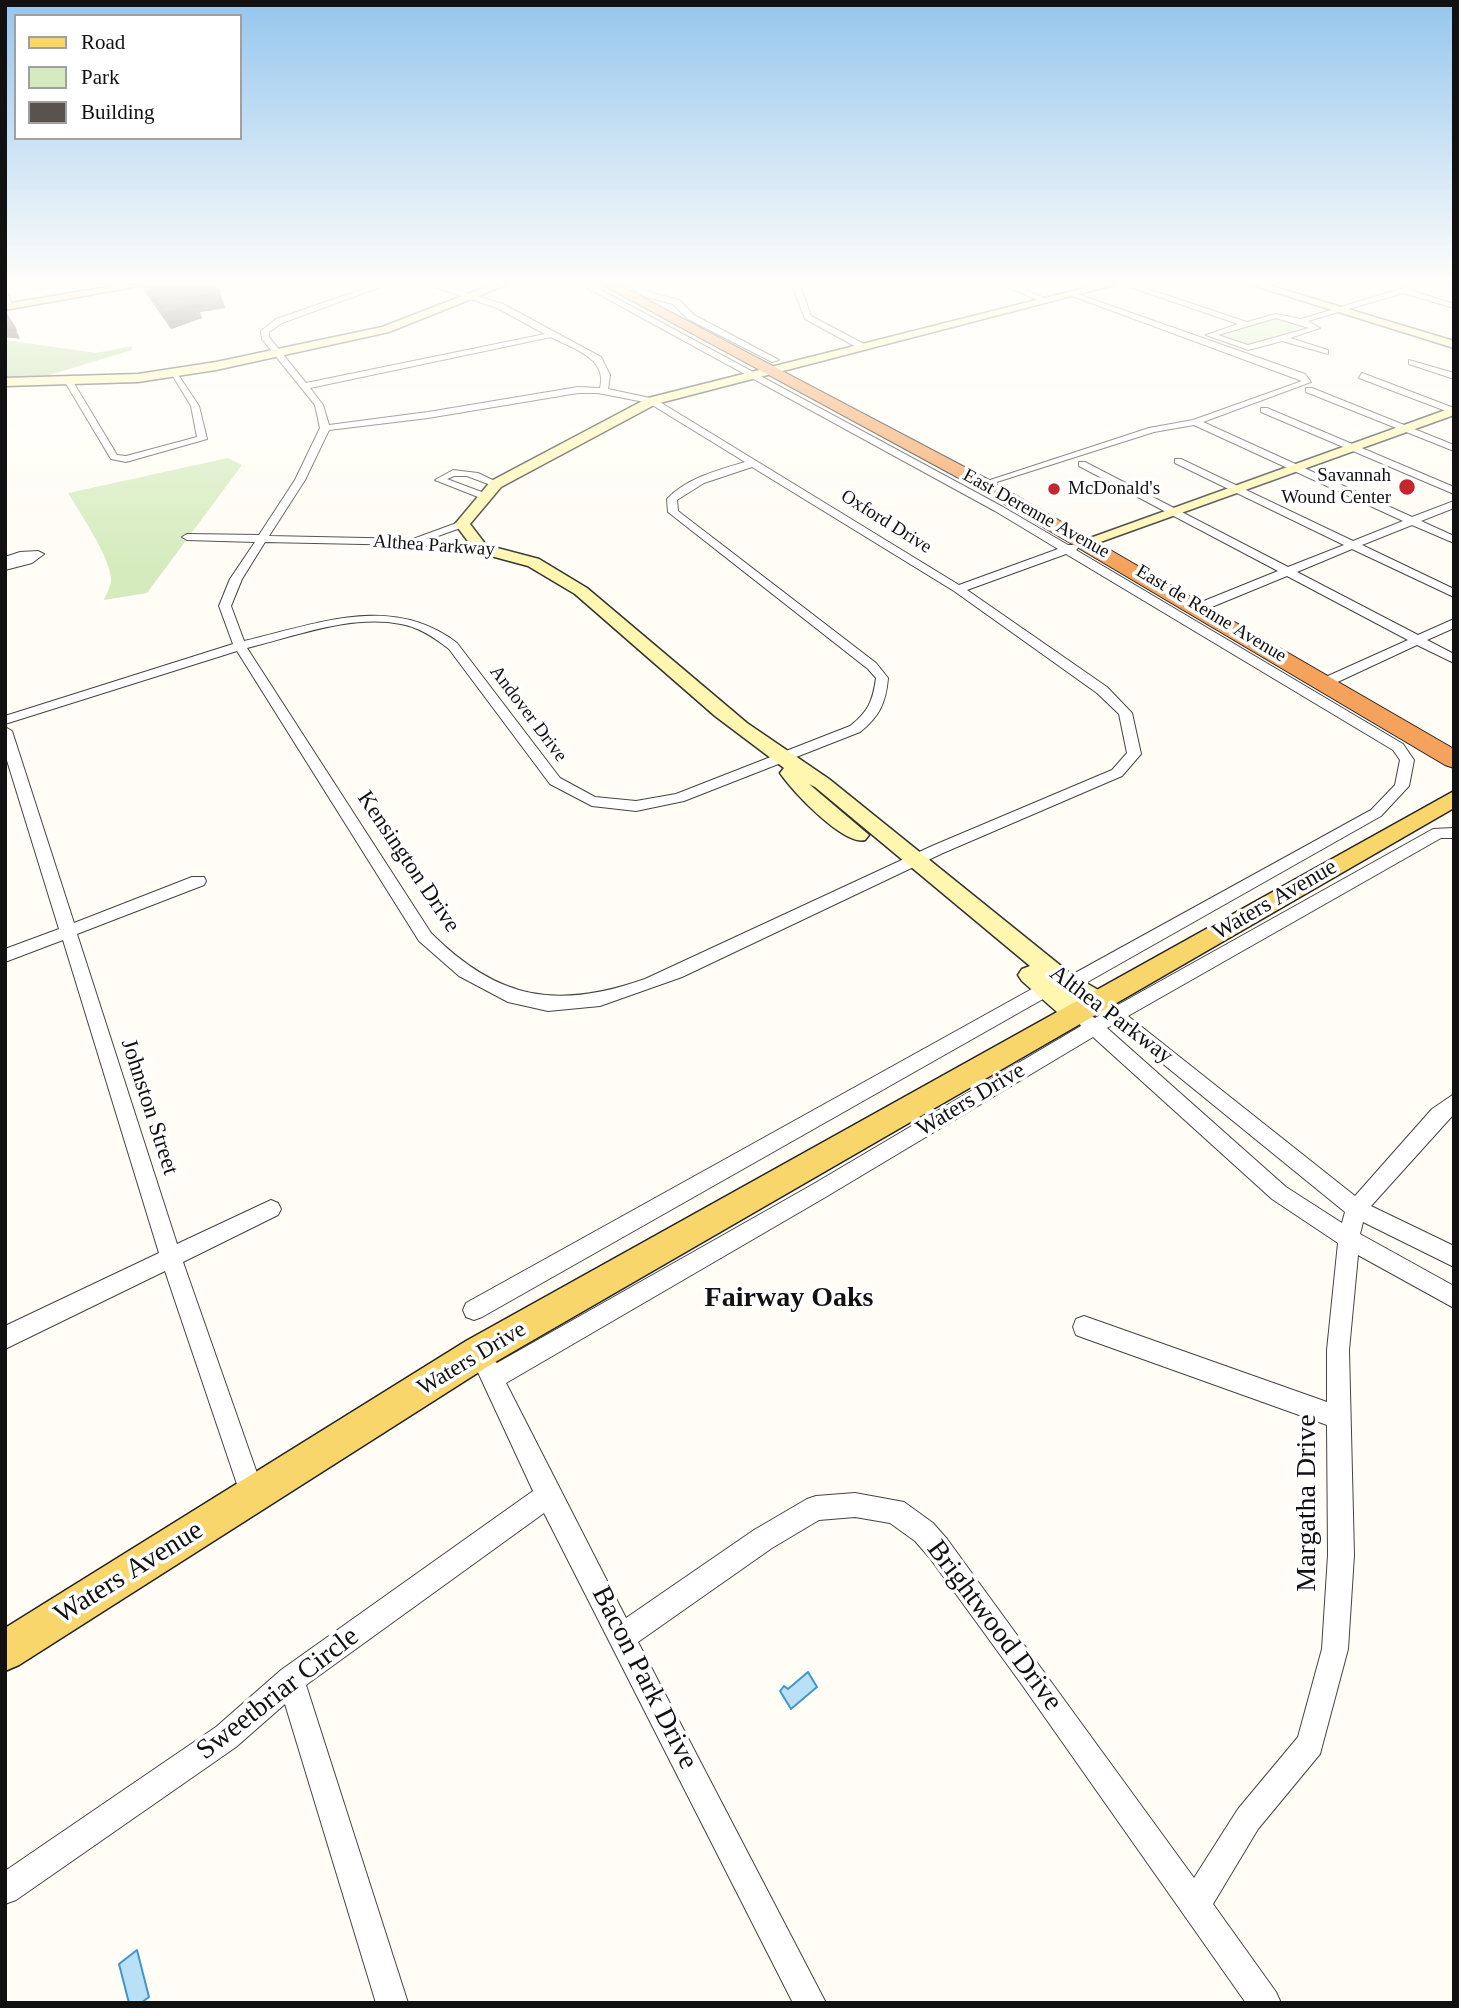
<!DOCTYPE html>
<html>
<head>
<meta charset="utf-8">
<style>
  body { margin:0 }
  #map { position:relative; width:1459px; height:2008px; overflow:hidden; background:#fffdf5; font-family:"Times New Roman",serif }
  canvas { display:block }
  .frame { position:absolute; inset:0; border:7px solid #111; pointer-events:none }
  .legend { position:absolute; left:14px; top:14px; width:228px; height:126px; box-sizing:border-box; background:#fff; border:2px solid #a0a0a0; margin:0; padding:9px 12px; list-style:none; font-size:21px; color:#111 }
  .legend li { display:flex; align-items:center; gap:14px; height:35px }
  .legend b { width:35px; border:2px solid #a0a0a0 }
</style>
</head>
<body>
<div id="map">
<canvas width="1459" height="2008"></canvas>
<div class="frame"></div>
<ul class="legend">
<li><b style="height:9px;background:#f9d66b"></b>Road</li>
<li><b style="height:19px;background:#d5ebbd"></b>Park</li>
<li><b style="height:19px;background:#5a524d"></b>Building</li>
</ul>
</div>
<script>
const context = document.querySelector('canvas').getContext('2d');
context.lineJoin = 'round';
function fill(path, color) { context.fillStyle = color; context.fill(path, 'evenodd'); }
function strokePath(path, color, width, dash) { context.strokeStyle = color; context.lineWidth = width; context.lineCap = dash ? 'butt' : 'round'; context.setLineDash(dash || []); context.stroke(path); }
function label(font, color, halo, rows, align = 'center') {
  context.font = font + ' "Times New Roman",serif'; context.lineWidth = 7; context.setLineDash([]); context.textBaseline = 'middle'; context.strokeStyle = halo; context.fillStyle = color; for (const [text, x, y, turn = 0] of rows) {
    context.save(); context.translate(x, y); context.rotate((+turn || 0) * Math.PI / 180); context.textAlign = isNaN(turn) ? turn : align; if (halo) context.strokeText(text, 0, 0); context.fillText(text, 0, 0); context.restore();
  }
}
fill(new Path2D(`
  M 1280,316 L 1312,327 L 1250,346 L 1216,335 Z
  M 228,458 L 242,465 L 147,593 L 104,600 C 106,594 112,585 111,579 C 111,559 79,511 68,493 Z`), '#d5ebbd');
fill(new Path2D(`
  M 5,340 L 96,353 L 132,346 L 132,350 L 42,377 L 5,379 Z`), '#b9dc9c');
const water = new Path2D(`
  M 808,1672 L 817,1687 L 791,1709 L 780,1691 L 784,1686 L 788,1689 Z
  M 137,1950 L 149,1997 L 141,2003 L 129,2003 L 119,1964 Z`);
fill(water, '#b9e0f7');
strokePath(water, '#3f96cf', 2);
const street = new Path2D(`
  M 375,285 L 386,285 L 282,323 L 269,332 L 269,337 L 306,383 L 545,334 L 497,308 L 429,285 L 441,285 L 503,304 L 601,357 L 610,375 L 608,389 L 655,399 L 959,585 L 1058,549 L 995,511 L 582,285 L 592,285 L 1003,507 L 1068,545 L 1078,545 L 1079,547 L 1076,550 L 1403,744 L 1414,760 L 1409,786 L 1381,816 L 1084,984 L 1066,986 L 482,1317 L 474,1320 L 466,1317 L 463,1310 L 466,1303 L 1057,975 L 1075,973 L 1371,810 L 1395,785 L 1400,760 L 1393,750 L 1066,554 L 967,590 L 1107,687 L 1132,713 L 1141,754 L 1122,776 L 943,853 L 682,977 L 600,1006 L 548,1011 L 508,1002 L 459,976 L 419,941 L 237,651 L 5,724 L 5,716 L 233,644 L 219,606 L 230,579 L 255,542 L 187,540 L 182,537 L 187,534 L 259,535 L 295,480 L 320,428 L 315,405 L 262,339 L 261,331 L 276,319 ZM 551,337 C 573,349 608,358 600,388 L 578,387 L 428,412 L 329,425 L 323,405 L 310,388 ZM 578,393 L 598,393 L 649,403 L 745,462 C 718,470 687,478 667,499 L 668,512 L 868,669 L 876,678 C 873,701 868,712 850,726 L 676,794 L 636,801 L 595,797 L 560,778 L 457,643 C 392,593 317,624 244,641 L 231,606 L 242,579 L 265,542 L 412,545 L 481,552 L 487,549 L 481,546 L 427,540 L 466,526 L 466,522 L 462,521 L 413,539 L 269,536 L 305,480 L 329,430 L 428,418 ZM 752,467 L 954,591 L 1097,693 L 1119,714 L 1127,753 L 1112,770 L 932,846 L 645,979 C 557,1010 498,1000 431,933 L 247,648 C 296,636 351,614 401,624 C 419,627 435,638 449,649 L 550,784 L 592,806 L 636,811 L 684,801 L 860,732 C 879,717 886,703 888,678 L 876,663 L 678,511 L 677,500 L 704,483 Z
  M 627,285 L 637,285 L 652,293 L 679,300 L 694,315 L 779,360 L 772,362 L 688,319 L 673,304 L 646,297 Z
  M 792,285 L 800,285 L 811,316 L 866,345 L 866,349 L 860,349 L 805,319 Z
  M 1002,285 L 1013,285 L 1052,301 L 1045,303 Z
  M 1124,285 L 1136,285 L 1247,322 L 1276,314 L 1301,319 L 1413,285 L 1425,285 L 1410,290 L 1454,304 L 1454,308 L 1403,293 L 1308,321 L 1320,328 L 1290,338 L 1328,350 L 1328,354 L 1282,341 L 1248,350 L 1206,335 L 1238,324 ZM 1276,318 L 1309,328 L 1248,345 L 1218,335 Z
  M 1072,292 L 1305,374 L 1311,382 L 1203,422 L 1412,517 L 1454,501 L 1454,508 L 1421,521 L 1454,536 L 1454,543 L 1412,525 L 1362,545 L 1454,589 L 1454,597 L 1352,549 L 1297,572 L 1418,635 L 1454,619 L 1454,628 L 1427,640 L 1454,654 L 1454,663 L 1417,645 L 1329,686 L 1319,686 L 1319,680 L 1408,640 L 1287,576 L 1202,611 L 1194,611 L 1194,605 L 1278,571 L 1079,466 L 1079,462 L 1085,462 L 1288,567 L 1344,545 L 1175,463 L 1175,459 L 1181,459 L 1353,541 L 1403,521 L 1194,425 L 1154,432 L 981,487 L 981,483 L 1149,428 L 1193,420 L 1302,381 L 1072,296 Z
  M 5,293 L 9,295 L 13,308 L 6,306 Z
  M 1409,360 L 1454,373 L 1454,379 L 1409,364 Z
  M 175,370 L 199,406 L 207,439 L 126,462 L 111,459 L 65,382 L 72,380 L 117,455 L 126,456 L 197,437 L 191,406 L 171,373 Z
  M 1362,373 L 1454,408 L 1454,414 L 1359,378 Z
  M 1306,388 L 1312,388 L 1454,445 L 1454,451 L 1306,392 Z
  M 1261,408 L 1267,408 L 1454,487 L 1454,494 L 1261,412 Z
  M 453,470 L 478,473 L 501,484 L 496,487 L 467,476 L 454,476 L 447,479 L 487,494 L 488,496 L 483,499 L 435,480 Z
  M 38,551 L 44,554 L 32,563 L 5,570 L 5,557 L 20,552 Z
  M 5,727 L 12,731 L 74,923 L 192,877 L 204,877 L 206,881 L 204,885 L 77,934 L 177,1244 L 271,1200 L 278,1203 L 281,1209 L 278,1215 L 183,1262 L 265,1496 L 262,1505 L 253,1508 L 244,1505 L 241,1496 L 165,1271 L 5,1349 L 5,1326 L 159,1253 L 63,940 L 5,962 L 5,949 L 59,929 L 5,754 Z
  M 1454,828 L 1454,838 L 1441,838 L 1128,1016 L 1355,1196 L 1432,1109 L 1454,1094 L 1454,1114 L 1371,1206 L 1454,1246 L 1454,1267 L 1363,1222 L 1360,1234 L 1454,1286 L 1454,1308 L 1358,1255 L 1349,1350 L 1354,1555 L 1348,1649 L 1320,1754 L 1258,1829 L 1213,1904 L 1276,1992 L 1281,2003 L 1246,2003 L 1020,1682 L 929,1557 L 915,1541 L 890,1523 L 855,1517 L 819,1520 L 772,1548 L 638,1642 L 826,2003 L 793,2003 L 544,1513 L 306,1685 L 408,2003 L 376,2003 L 285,1704 L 236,1747 L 16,1900 L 5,1904 L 5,1871 L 216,1727 L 281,1670 L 533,1491 L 476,1368 L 479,1360 L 487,1357 L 497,1363 L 810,1186 L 1081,1026 L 1078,1021 L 1081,1016 L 1087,1014 L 1095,1018 L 1102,1014 L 1099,1010 L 1102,1005 L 1108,1003 L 1116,1006 L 1433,829 ZM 1114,1024 L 1345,1212 L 1342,1223 L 1286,1187 L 1107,1028 ZM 1093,1037 L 1272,1199 L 1338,1243 L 1327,1350 L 1327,1402 L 1084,1316 L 1076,1319 L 1073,1327 L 1076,1335 L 1084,1338 L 1327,1425 L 1328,1555 L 1322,1649 L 1298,1737 L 1238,1809 L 1194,1878 L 947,1539 L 933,1523 L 904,1502 L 855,1493 L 816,1496 L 807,1499 L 754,1530 L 626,1618 L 506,1383 L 824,1198 Z`);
const secondary = new Path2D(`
  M 491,285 L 506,285 L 389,332 L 216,370 L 138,382 L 5,386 L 5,378 L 138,374 L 216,362 L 382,327 Z
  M 1096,285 L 1114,285 L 656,404 L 501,487 L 470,524 L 486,545 L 539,559 L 587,588 L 747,723 L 829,779 L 1071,974 L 1105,994 L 1108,1001 L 1105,1008 L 1096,1010 L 1078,1002 L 1087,1013 L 1084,1020 L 1075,1023 L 1066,1020 L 1022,981 L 1018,975 L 1022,969 L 1030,966 L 815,787 L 809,784 L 869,835 L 865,840 C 844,846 792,791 780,773 L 784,768 L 715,716 L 575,594 L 528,566 L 476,552 L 455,524 L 491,481 L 648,398 Z
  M 1252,285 L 1268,285 L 1454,341 L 1454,348 Z
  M 1454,407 L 1454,415 L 1092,545 L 1087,547 L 1079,542 Z`);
const primary = new Path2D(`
  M 119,285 L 145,285 L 5,310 L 5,304 Z
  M 1454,791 L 1454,808 L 490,1365 L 19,1665 L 5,1671 L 5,1628 L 466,1341 Z`);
const highway = new Path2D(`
  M 603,285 L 619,285 L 991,481 L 1454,749 L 1454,768 L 1445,765 L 979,489 Z`);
strokePath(street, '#444', 2);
strokePath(secondary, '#333', 3);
strokePath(primary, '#222', 3);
strokePath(highway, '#222', 2);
fill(street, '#fff');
fill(secondary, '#fff6b0');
fill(primary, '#f9d66b');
fill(highway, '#f5a25d');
fill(new Path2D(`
  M 143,285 L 214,285 L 225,308 L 200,312 L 202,318 L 171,329 L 145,292 Z
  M 5,312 L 16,330 L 20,339 L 5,337 Z`), '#4d4742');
fill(new Path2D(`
  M 220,292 L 225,308 L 200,312 L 202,318 L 171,329 L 165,313 L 183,299 Z`), '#3f3936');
const building = new Path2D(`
  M 146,285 L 214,285 L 220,292 L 183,299 L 197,303 L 165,313 Z
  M 5,312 L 16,330 L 5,329 Z`);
fill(building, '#5a524d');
strokePath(building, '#3f3936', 2);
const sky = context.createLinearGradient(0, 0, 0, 566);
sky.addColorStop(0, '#95c6ee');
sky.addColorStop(0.5, '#fffefa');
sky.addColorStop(1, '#fffefa00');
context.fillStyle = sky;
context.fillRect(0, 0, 1459, 566);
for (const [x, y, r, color] of [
  [1407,487,9,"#c4262e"],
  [1054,489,7,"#c4262e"]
]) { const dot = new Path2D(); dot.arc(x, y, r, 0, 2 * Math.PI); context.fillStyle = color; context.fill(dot); strokePath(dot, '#fff', 2.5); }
label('19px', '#111', '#fff', [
  ["Savannah",1391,476],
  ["Wound Center",1391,498],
  ["McDonald's",1068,489,"left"]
], 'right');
label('19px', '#111', '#fff', [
  ["East Derenne Avenue",1036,514,29],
  ["Oxford Drive",886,522,32],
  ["Althea Parkway",434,546,4],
  ["East de Renne Avenue",1211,614,31],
  ["Andover Drive",528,714,53]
]);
label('23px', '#111', '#fff', [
  ["Kensington Drive",408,862,56],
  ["Waters Avenue",1275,900,-30],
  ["Althea Parkway",1111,1015,37],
  ["Waters Drive",971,1100,-31],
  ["Johnston Street",149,1107,72],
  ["Waters Drive",472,1359,-31]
]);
label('bold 28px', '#111', '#fff', [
  ["Fairway Oaks",789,1299]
]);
label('28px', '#111', '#fff', [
  ["Margatha Drive",1308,1503,-90],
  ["Waters Avenue",129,1573,-32],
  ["Brightwood Drive",994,1626,53],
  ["Bacon Park Drive",644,1678,63],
  ["Sweetbriar Circle",278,1694,-38]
]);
</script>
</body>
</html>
